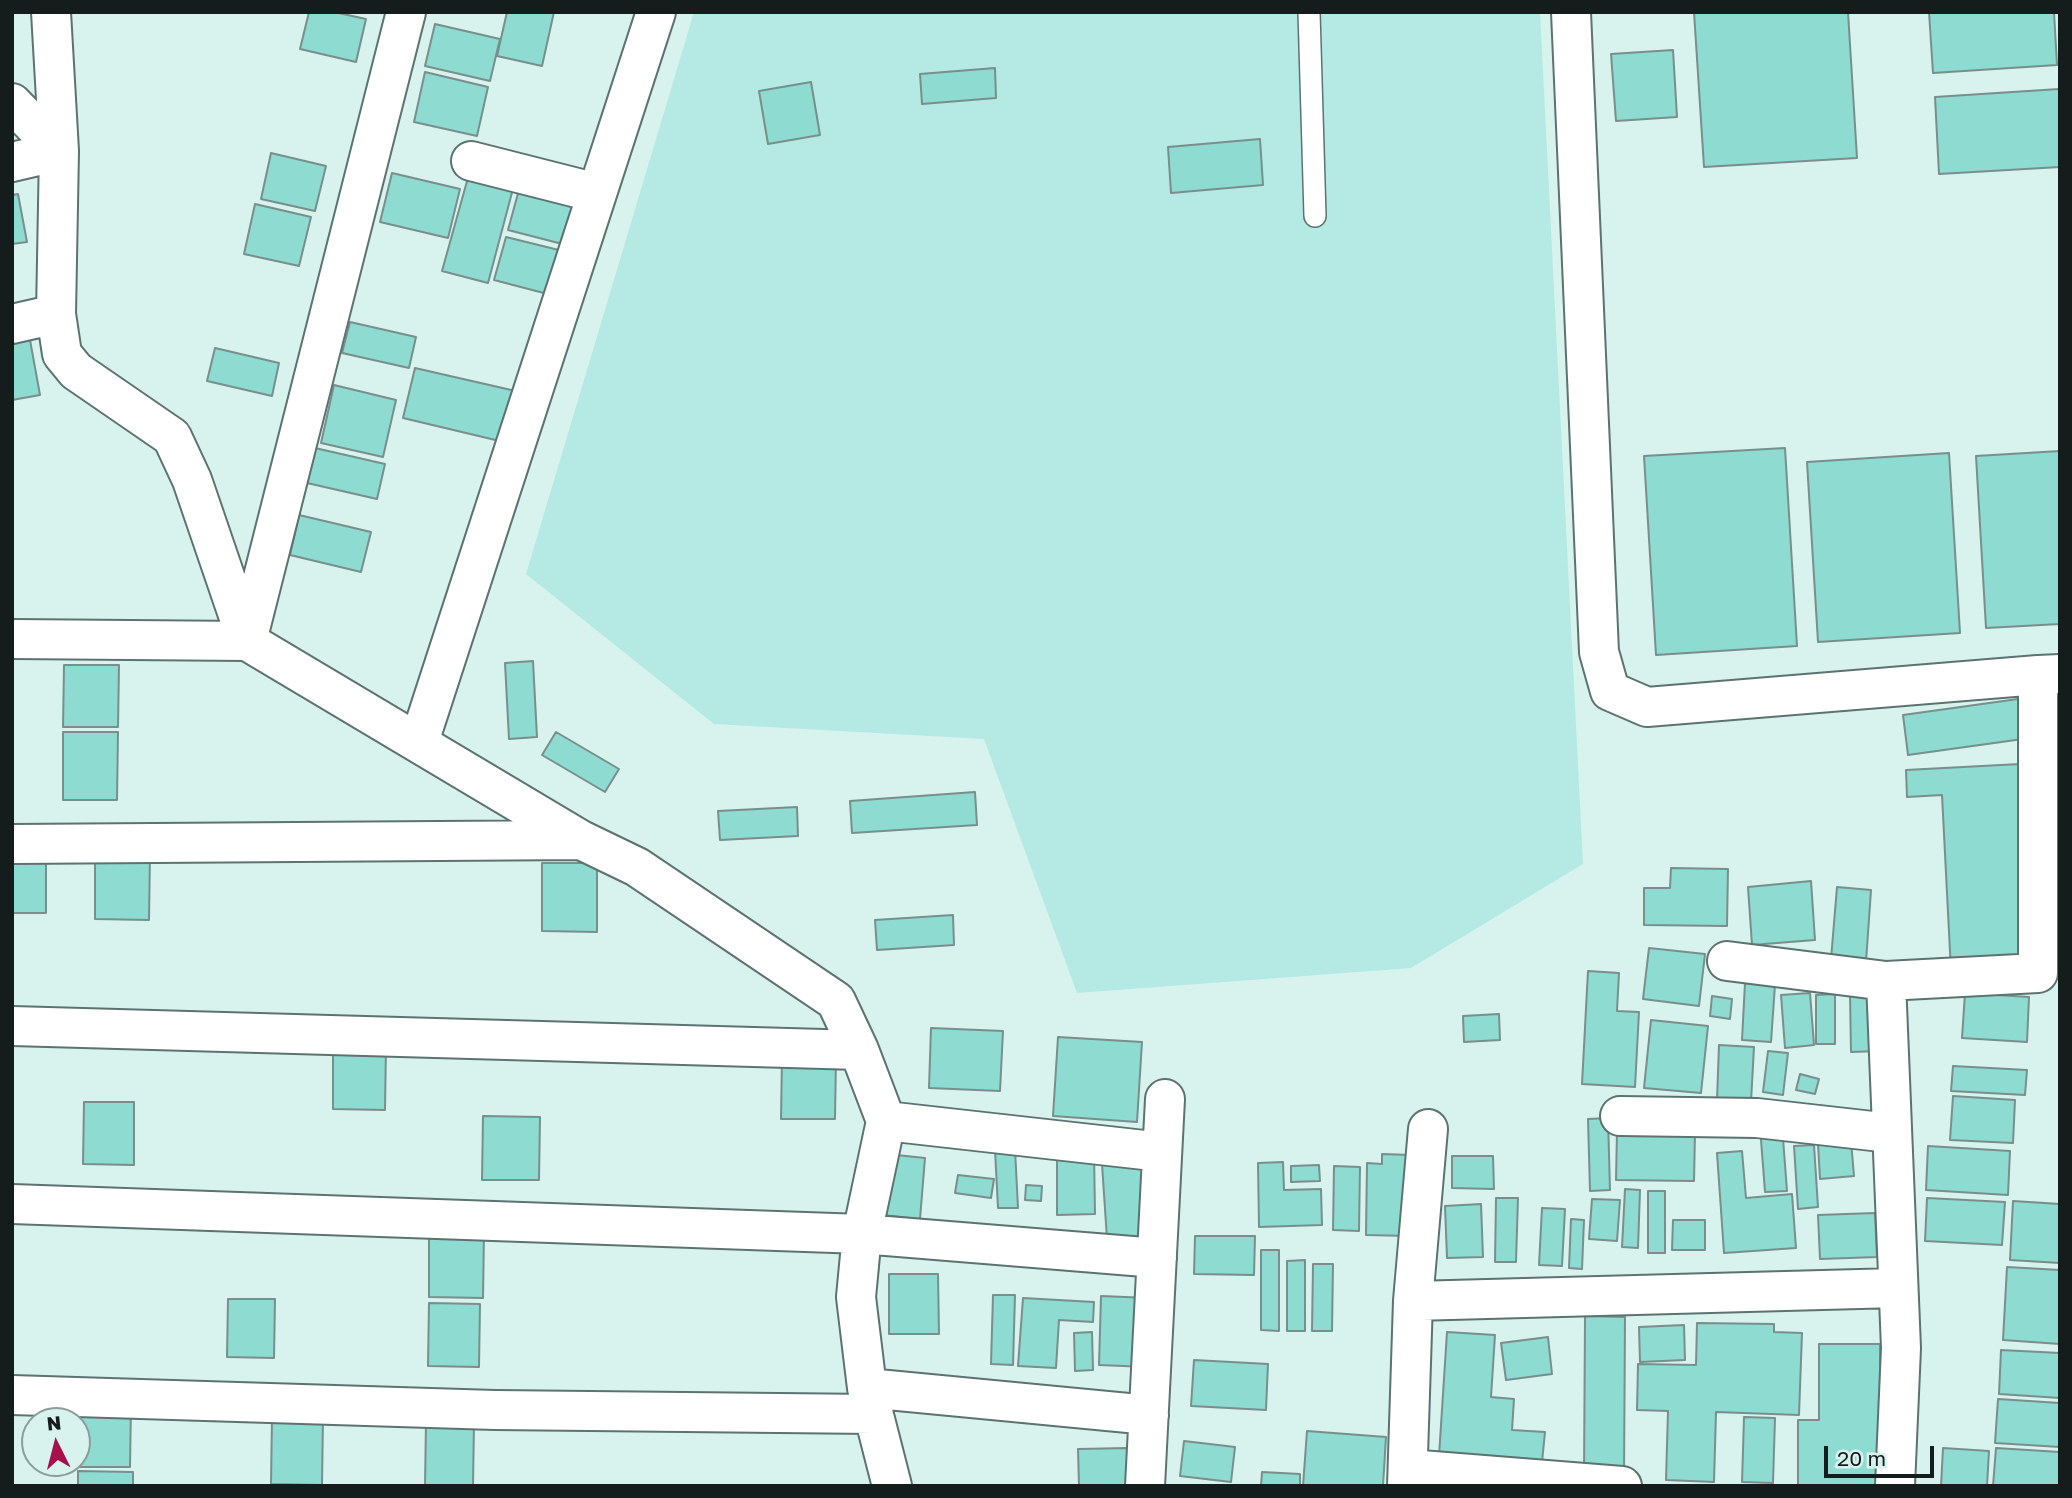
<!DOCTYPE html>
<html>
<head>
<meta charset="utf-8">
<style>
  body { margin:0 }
  #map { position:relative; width:2072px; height:1498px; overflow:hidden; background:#d8f2ee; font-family:"Golos Text",sans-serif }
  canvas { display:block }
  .frame { position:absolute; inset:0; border:14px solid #141d1c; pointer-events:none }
  .north { position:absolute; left:21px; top:1407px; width:70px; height:70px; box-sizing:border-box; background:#d8f2ee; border:2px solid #8a9d9a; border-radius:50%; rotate:354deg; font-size:19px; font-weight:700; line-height:28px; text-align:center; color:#141d1c }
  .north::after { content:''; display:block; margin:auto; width:24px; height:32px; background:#a6114c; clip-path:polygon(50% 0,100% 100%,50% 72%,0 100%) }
  .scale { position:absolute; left:1824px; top:1446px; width:110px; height:32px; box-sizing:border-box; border:4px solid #141d1c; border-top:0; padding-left:9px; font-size:21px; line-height:24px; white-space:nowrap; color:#141d1c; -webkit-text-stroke:5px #d8f2ee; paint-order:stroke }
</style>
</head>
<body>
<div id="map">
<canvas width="2072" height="1498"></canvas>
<div class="frame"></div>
<div class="north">N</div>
<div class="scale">20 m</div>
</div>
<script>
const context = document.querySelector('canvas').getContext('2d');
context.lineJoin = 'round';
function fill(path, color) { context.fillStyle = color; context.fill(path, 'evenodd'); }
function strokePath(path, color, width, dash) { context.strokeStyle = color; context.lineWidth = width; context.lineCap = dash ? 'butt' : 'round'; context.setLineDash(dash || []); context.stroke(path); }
fill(new Path2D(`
  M 694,12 L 1540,12 L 1583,864 L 1411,968 L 1077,993 L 984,739 L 714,724 L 526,574 Z`), '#b4eae3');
const building = new Path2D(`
  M 309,12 L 334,12 L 366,19 L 356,62 L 300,49 Z
  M 507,12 L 554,12 L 542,66 L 497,56 Z
  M 1694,12 L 1848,12 L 1857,158 L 1704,167 Z
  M 1929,12 L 2054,12 L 2057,65 L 1933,73 Z
  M 435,24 L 500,39 L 490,81 L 425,66 Z
  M 1673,50 L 1677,117 L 1616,121 L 1611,54 Z
  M 995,68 L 996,98 L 922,104 L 920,74 Z
  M 425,72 L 488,87 L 477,136 L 414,122 Z
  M 811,82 L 820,135 L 768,144 L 759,91 Z
  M 2059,89 L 2060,167 L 1939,174 L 1935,97 Z
  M 1260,139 L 1263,185 L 1171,193 L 1168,147 Z
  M 271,153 L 326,166 L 315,211 L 261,199 Z
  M 392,173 L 460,189 L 448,238 L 380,222 Z
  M 469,174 L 514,185 L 488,283 L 442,271 Z
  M 520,186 L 586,203 L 574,247 L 508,230 Z
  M 18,194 L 27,242 L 12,244 L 12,195 Z
  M 255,204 L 311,217 L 299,266 L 244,254 Z
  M 506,237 L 571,253 L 559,297 L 494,280 Z
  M 350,322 L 416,337 L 409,368 L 342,353 Z
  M 30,340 L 40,395 L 12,400 L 12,344 Z
  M 215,348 L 279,363 L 272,396 L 207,381 Z
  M 415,368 L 520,392 L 508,443 L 403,418 Z
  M 334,385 L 396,400 L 383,457 L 321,443 Z
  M 315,448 L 385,464 L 377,499 L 307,483 Z
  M 1785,448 L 1797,646 L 1656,655 L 1644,456 Z
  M 2060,451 L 2060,624 L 1986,628 L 1976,456 Z
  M 1949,453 L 1960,633 L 1818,642 L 1807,462 Z
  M 299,515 L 371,532 L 361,572 L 290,555 Z
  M 533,661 L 537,737 L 509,739 L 505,663 Z
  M 64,665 L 119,665 L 118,727 L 63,727 Z
  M 2025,698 L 2030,738 L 1908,755 L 1903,715 Z
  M 63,732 L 118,732 L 117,800 L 63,800 Z
  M 556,732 L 619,769 L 605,792 L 542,755 Z
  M 2020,764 L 2030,966 L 1951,971 L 1942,795 L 1907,797 L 1906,770 Z
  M 975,792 L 977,825 L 852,833 L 850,801 Z
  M 797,807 L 798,836 L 720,840 L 718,811 Z
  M 12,852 L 46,852 L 46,913 L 12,913 Z
  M 95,853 L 150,853 L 149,920 L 95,919 Z
  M 542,863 L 597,863 L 597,932 L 542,931 Z
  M 1671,868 L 1728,869 L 1727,926 L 1644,925 L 1644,888 L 1670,888 Z
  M 1811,881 L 1815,940 L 1752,945 L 1748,887 Z
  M 1837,887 L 1871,890 L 1866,962 L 1831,959 Z
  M 953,915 L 954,945 L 877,950 L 875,920 Z
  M 1649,948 L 1705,954 L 1699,1006 L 1643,999 Z
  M 1588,971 L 1619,973 L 1617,1011 L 1639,1012 L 1635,1087 L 1582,1084 Z
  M 1745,983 L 1775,985 L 1771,1042 L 1742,1040 Z
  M 1810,993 L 1814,1045 L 1785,1048 L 1781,995 Z
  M 1965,993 L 2029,997 L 2027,1042 L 1962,1038 Z
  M 1835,994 L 1835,1044 L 1816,1044 L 1816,995 Z
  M 1850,994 L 1878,994 L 1879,1051 L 1851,1052 Z
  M 1712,996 L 1732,999 L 1730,1019 L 1710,1016 Z
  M 1499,1014 L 1500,1040 L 1464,1042 L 1463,1016 Z
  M 1651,1020 L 1708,1026 L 1701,1093 L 1644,1088 Z
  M 931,1028 L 1003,1031 L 1000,1091 L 929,1088 Z
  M 1058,1037 L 1142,1042 L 1137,1122 L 1053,1116 Z
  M 333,1044 L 386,1045 L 385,1110 L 333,1109 Z
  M 1719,1045 L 1754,1047 L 1751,1102 L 1717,1100 Z
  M 1768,1051 L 1788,1053 L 1783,1095 L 1763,1092 Z
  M 782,1057 L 836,1057 L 835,1119 L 781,1119 Z
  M 1953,1066 L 2027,1070 L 2025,1095 L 1951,1091 Z
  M 1800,1074 L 1819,1079 L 1815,1094 L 1796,1090 Z
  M 1953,1096 L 2015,1100 L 2013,1143 L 1950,1140 Z
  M 84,1102 L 134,1102 L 134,1165 L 83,1164 Z
  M 483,1116 L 540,1117 L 539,1180 L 482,1180 Z
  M 1608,1118 L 1610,1190 L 1590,1191 L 1588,1119 Z
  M 1782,1125 L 1787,1191 L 1765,1192 L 1760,1127 Z
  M 1617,1130 L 1695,1132 L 1694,1181 L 1616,1180 Z
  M 1851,1141 L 1854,1176 L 1820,1179 L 1818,1144 Z
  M 1814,1145 L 1818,1207 L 1798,1209 L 1794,1146 Z
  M 1928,1146 L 2010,1151 L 2008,1195 L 1926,1190 Z
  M 1015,1149 L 1018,1208 L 998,1208 L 995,1150 Z
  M 1742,1151 L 1746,1198 L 1792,1194 L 1796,1248 L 1724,1253 L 1717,1153 Z
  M 1057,1152 L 1094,1152 L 1095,1214 L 1057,1215 Z
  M 887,1154 L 925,1158 L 920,1219 L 882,1215 Z
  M 1382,1154 L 1411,1155 L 1409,1236 L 1366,1235 L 1367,1163 L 1382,1164 Z
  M 1452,1156 L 1493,1156 L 1494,1189 L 1452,1188 Z
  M 1144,1160 L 1149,1236 L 1107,1239 L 1102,1164 Z
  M 1283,1162 L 1284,1190 L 1321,1189 L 1322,1225 L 1259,1227 L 1258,1163 Z
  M 1319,1165 L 1320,1181 L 1291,1182 L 1291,1166 Z
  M 1334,1166 L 1360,1167 L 1359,1231 L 1333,1230 Z
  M 958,1175 L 994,1179 L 991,1198 L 955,1193 Z
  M 1026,1185 L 1042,1186 L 1041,1201 L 1025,1200 Z
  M 1625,1189 L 1640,1190 L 1638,1248 L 1622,1247 Z
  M 1648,1191 L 1665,1191 L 1665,1253 L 1648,1253 Z
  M 1496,1198 L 1518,1198 L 1516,1262 L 1495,1262 Z
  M 1927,1198 L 2005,1202 L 2002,1245 L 1925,1241 Z
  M 1592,1199 L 1620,1200 L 1617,1241 L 1589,1239 Z
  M 2013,1201 L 2060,1204 L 2060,1263 L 2010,1260 Z
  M 1481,1204 L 1483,1257 L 1447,1258 L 1445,1206 Z
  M 1542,1208 L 1565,1209 L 1562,1266 L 1539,1265 Z
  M 1875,1213 L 1877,1257 L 1820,1259 L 1818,1215 Z
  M 1571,1219 L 1584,1220 L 1582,1269 L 1569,1268 Z
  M 1673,1220 L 1705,1220 L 1705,1250 L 1672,1250 Z
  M 429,1231 L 484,1232 L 483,1298 L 429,1297 Z
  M 1195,1236 L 1255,1236 L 1254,1275 L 1194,1274 Z
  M 1261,1250 L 1279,1250 L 1279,1331 L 1261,1330 Z
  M 1305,1260 L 1305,1331 L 1287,1331 L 1287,1261 Z
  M 1313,1264 L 1333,1264 L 1332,1331 L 1312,1331 Z
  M 2007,1267 L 2060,1270 L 2060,1344 L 2003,1340 Z
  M 889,1274 L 938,1274 L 939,1334 L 889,1334 Z
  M 993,1295 L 1015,1295 L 1013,1365 L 991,1364 Z
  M 1101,1296 L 1149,1298 L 1147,1367 L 1099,1365 Z
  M 1023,1298 L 1094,1302 L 1093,1322 L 1059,1320 L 1056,1368 L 1018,1366 Z
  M 228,1299 L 275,1299 L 274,1358 L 227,1357 Z
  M 429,1303 L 480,1304 L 479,1367 L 428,1366 Z
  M 1585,1316 L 1625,1317 L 1624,1476 L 1584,1476 Z
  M 1697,1323 L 1774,1324 L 1774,1332 L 1802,1333 L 1799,1415 L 1716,1412 L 1714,1482 L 1666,1480 L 1668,1411 L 1637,1410 L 1638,1364 L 1696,1365 Z
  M 1684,1325 L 1685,1360 L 1640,1362 L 1639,1327 Z
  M 1092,1332 L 1093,1370 L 1075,1371 L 1074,1333 Z
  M 1447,1332 L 1495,1335 L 1491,1397 L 1514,1399 L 1512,1430 L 1545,1432 L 1542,1462 L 1439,1456 Z
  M 1548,1337 L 1552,1374 L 1506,1380 L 1501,1343 Z
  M 1819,1344 L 1880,1344 L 1880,1486 L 1798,1486 L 1798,1420 L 1819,1420 Z
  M 2001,1350 L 2060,1353 L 2060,1398 L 1999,1394 Z
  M 1194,1360 L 1268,1364 L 1266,1410 L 1191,1406 Z
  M 1998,1399 L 2060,1403 L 2060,1447 L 1995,1443 Z
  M 80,1405 L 131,1405 L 130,1467 L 79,1467 Z
  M 272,1417 L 323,1417 L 322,1485 L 271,1484 Z
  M 1744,1417 L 1775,1418 L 1773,1483 L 1742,1482 Z
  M 426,1422 L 474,1423 L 473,1486 L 425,1486 Z
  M 1307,1431 L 1386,1437 L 1383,1486 L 1303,1486 Z
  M 1184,1441 L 1235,1447 L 1231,1482 L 1180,1476 Z
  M 1128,1448 L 1129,1486 L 1079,1486 L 1078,1449 Z
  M 1943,1448 L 1989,1451 L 1987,1486 L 1941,1486 Z
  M 1996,1448 L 2060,1452 L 2060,1486 L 1993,1486 Z
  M 78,1471 L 133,1472 L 133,1486 L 78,1486 Z
  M 1262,1472 L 1300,1474 L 1300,1486 L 1261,1486 Z`);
fill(building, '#8ddbd1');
strokePath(building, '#788f8c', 2);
const service = new Path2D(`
  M 1309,12 L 1315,216`);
const minor = new Path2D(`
  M 51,12 L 59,151 L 56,314 L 62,354 L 76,371 L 172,437 L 192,480 L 247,641
  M 1571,12 L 1599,652 L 1610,691 L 1647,707 L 2038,675
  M 12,103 L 59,151
  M 471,161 L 597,193
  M 12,162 L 59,151
  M 12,324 L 56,314
  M 12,639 L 247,641 L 581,840 L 637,867 L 836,1001 L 859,1050 L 886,1121 L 862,1234 L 856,1297 L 867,1388 L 892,1486
  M 247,641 L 406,12
  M 419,742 L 656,12
  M 12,844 L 581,840
  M 1727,961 L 1886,981 L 2038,973 L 2038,675 L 2060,674
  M 1886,981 L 1901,1348 L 1895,1486
  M 12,1026 L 859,1050
  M 1620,1116 L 1757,1118 L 1890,1133
  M 886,1121 L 1162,1152
  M 12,1204 L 862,1234 L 1157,1258
  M 1413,1301 L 1897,1288
  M 867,1388 L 1149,1415
  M 12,1395 L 495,1410 L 873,1414
  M 1408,1469 L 1622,1486
  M 1145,1486 L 1165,1099
  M 1407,1486 L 1413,1301 L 1428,1129`);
strokePath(service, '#5c7370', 24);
strokePath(minor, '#5c7370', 42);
strokePath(service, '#fff', 21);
strokePath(minor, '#fff', 38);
</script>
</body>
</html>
